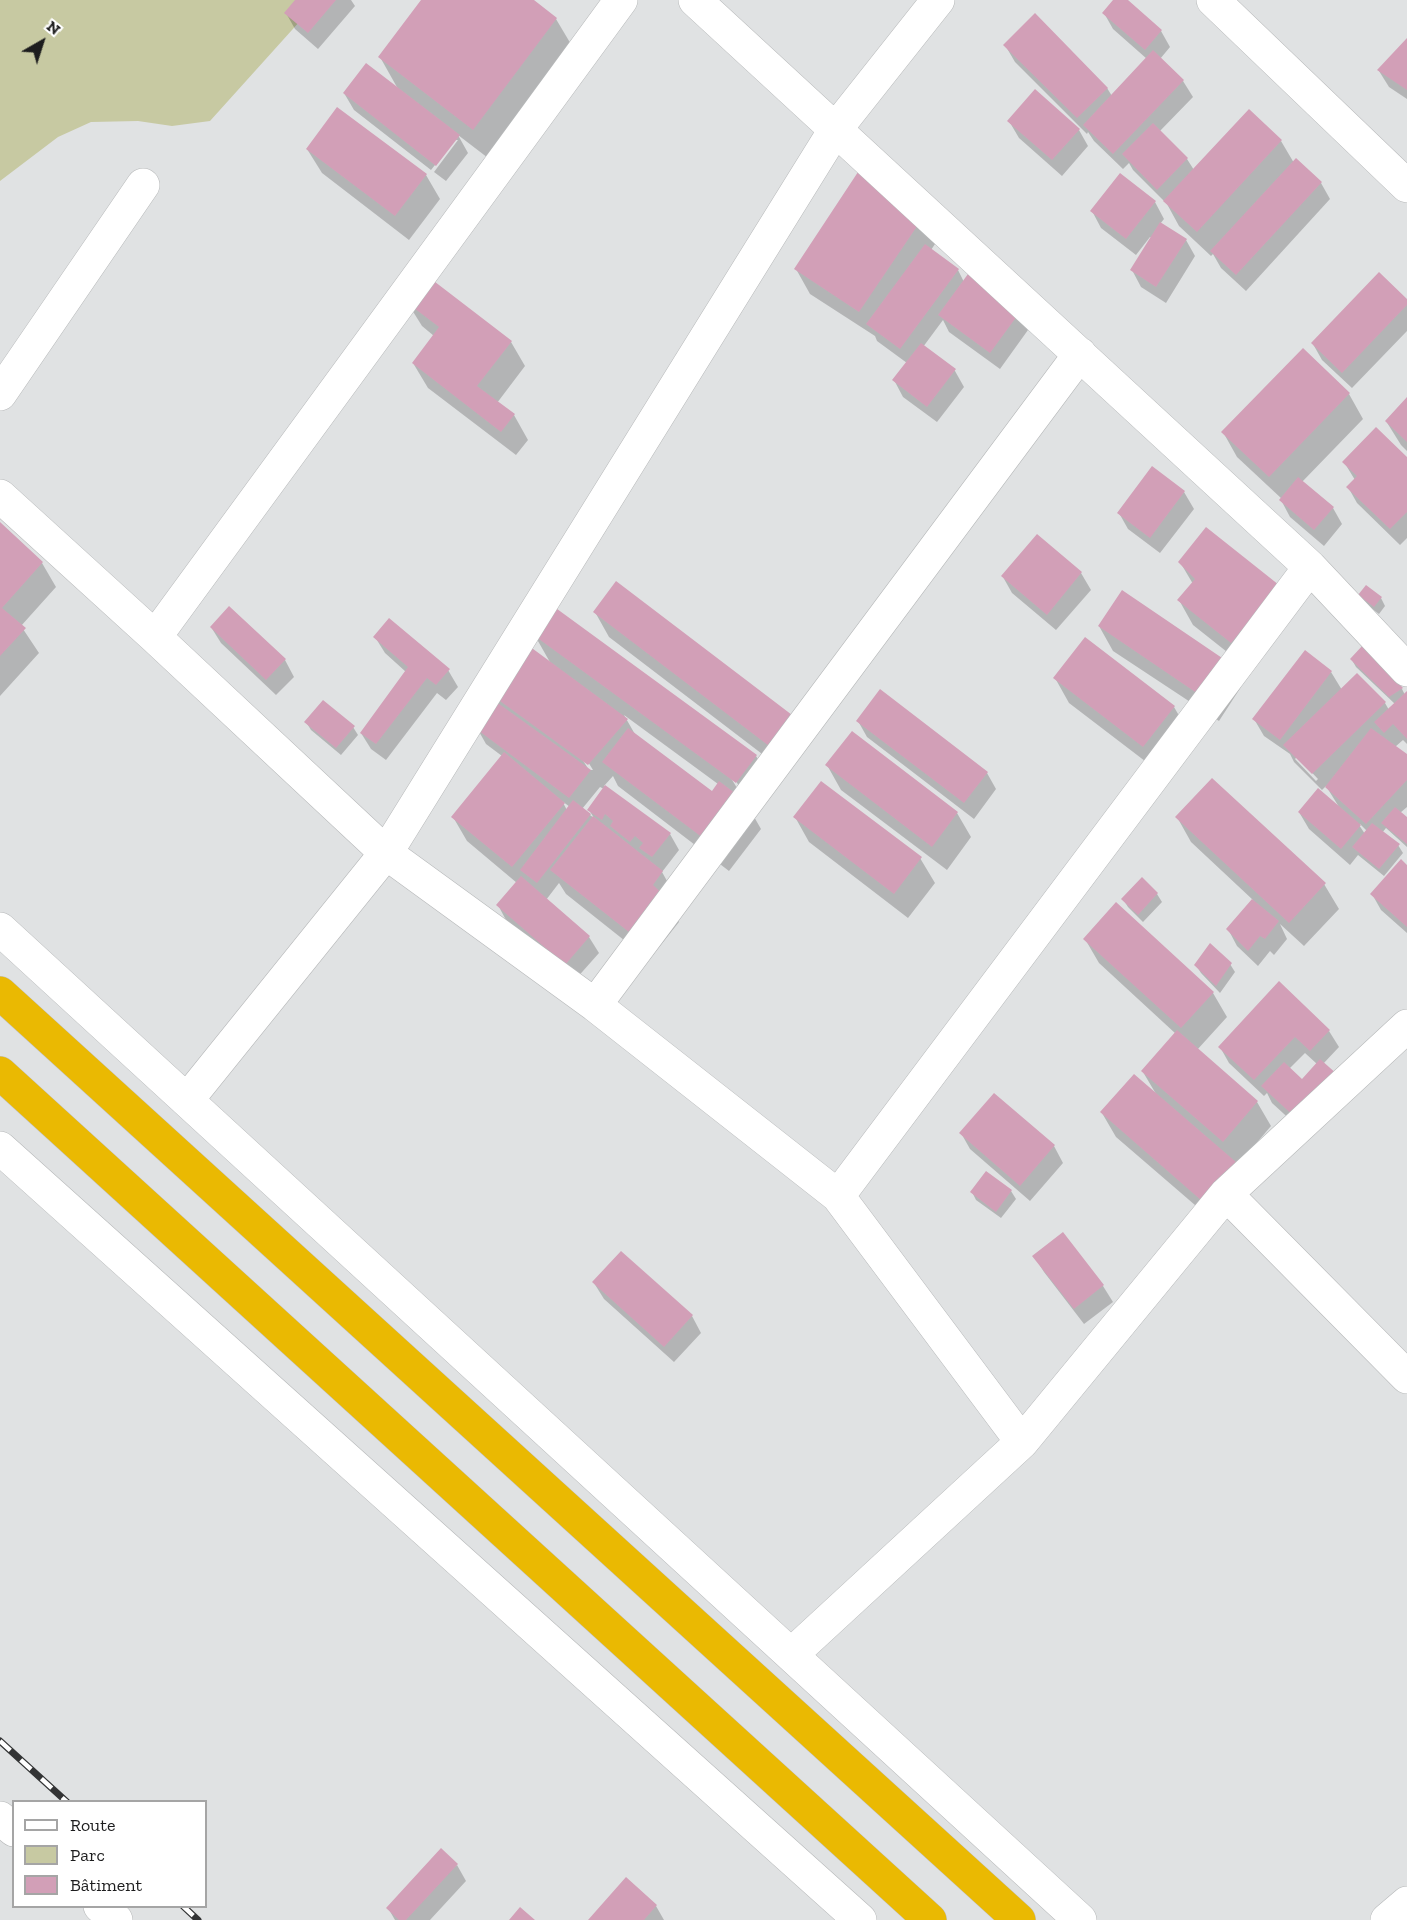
<!DOCTYPE html>
<html>
<head>
<meta charset="utf-8">
<style>
  body { margin:0 }
  #map { position:relative; width:1407px; height:1920px; overflow:hidden; background:#e0e2e3; font-family:"Zilla Slab",serif }
  canvas { display:block }
  .legend { position:absolute; left:12px; top:1800px; width:195px; height:108px; box-sizing:border-box; background:#fff; border:2px solid #a5a5a5; margin:0; padding:8px 10px; list-style:none; font-size:18px; color:#1d1d1e }
  .legend li { display:flex; align-items:center; gap:12px; height:30px }
  .legend b { width:30px; border:2px solid #a5a5a5 }
  .north { position:absolute; left:12px; top:12px; width:60px; height:60px; -webkit-text-stroke:4px #fff; paint-order:stroke; rotate:39deg; font-size:16px; font-weight:700; line-height:24px; text-align:center; color:#1d1d1e }
  .north::after { content:''; display:block; margin:auto; width:21px; height:27px; background:#1d1d1e; clip-path:polygon(50% 0,100% 100%,50% 72%,0 100%) }
</style>
</head>
<body>
<div id="map">
<canvas width="1407" height="1920"></canvas>
<ul class="legend">
<li><b style="height:8px;background:#fff"></b>Route</li>
<li><b style="height:16px;background:#c7c9a2"></b>Parc</li>
<li><b style="height:16px;background:#d29fb7"></b>Bâtiment</li>
</ul>
<div class="north">N</div>
</div>
<script>
const context = document.querySelector('canvas').getContext('2d');
context.lineJoin = 'round';
function fill(path, color) { context.fillStyle = color; context.fill(path, 'evenodd'); }
function strokePath(path, color, width, dash) { context.strokeStyle = color; context.lineWidth = width; context.lineCap = dash ? 'butt' : 'round'; context.setLineDash(dash || []); context.stroke(path); }
fill(new Path2D(`
  M 0,0 L 319,0 L 210,121 L 172,126 L 138,121 L 91,122 L 58,137 L 0,181 Z`), '#c7c9a2');
fill(new Path2D(`
  M 297,0 L 351,0 L 355,6 L 318,49 L 295,29 L 286,13 Z
  M 423,0 L 531,0 L 556,19 L 575,51 L 492,161 L 458,135 L 468,153 L 446,181 L 434,172 L 458,140 L 455,140 L 431,170 L 354,110 L 344,93 L 398,89 L 380,57 Z
  M 1115,0 L 1126,0 L 1161,31 L 1170,47 L 1160,59 L 1183,81 L 1193,97 L 1159,132 L 1187,159 L 1194,170 L 1281,141 L 1294,163 L 1321,183 L 1330,199 L 1246,291 L 1221,268 L 1213,254 L 1211,256 L 1179,226 L 1167,204 L 1133,170 L 1129,163 L 1123,169 L 1094,141 L 1088,132 L 1087,134 L 1015,62 L 1005,45 L 1107,88 L 1112,96 L 1147,59 L 1113,29 L 1104,13 Z
  M 1407,40 L 1407,99 L 1389,87 L 1379,71 Z
  M 1009,121 L 1079,130 L 1088,146 L 1062,176 L 1019,138 Z
  M 307,149 L 426,175 L 440,199 L 409,240 L 322,173 Z
  M 859,174 L 937,241 L 931,250 L 958,270 L 964,282 L 1019,313 L 1028,330 L 1000,369 L 949,332 L 943,320 L 923,347 L 955,371 L 964,387 L 937,422 L 903,397 L 894,380 L 907,363 L 877,341 L 875,336 L 810,294 L 796,269 Z
  M 1155,202 L 1164,219 L 1160,224 L 1186,240 L 1195,256 L 1166,303 L 1141,287 L 1132,270 L 1152,238 L 1150,237 L 1136,255 L 1101,228 L 1092,211 Z
  M 1407,301 L 1407,331 L 1352,388 L 1322,360 L 1313,344 Z
  M 407,302 L 511,342 L 525,366 L 497,403 L 514,415 L 528,440 L 516,455 L 428,388 L 413,363 L 434,336 L 422,326 Z
  M 1303,350 L 1349,394 L 1363,419 L 1302,482 L 1333,508 L 1342,524 L 1324,546 L 1290,517 L 1281,500 L 1282,499 L 1237,457 L 1223,432 Z
  M 1407,400 L 1407,451 L 1401,445 L 1386,421 Z
  M 1407,459 L 1407,538 L 1400,545 L 1357,503 L 1348,487 L 1355,480 L 1344,462 Z
  M 1152,468 L 1184,492 L 1194,509 L 1160,553 L 1128,529 L 1119,513 Z
  M 0,524 L 42,563 L 56,587 L 21,626 L 39,653 L 0,696 Z
  M 1037,536 L 1081,573 L 1091,590 L 1056,630 L 1012,593 L 1003,577 Z
  M 1180,562 L 1277,586 L 1246,667 L 1193,625 L 1179,600 L 1193,584 Z
  M 1360,595 L 1381,598 L 1385,606 L 1379,614 L 1364,603 Z
  M 595,612 L 795,719 L 787,773 L 609,637 Z
  M 1099,626 L 1227,663 L 1241,687 L 1219,721 L 1113,651 Z
  M 211,627 L 285,660 L 294,677 L 276,695 L 221,643 Z
  M 534,634 L 756,756 L 770,780 L 749,808 L 761,829 L 729,871 L 618,786 L 613,776 L 604,786 L 670,834 L 679,850 L 662,872 L 676,897 L 670,906 L 679,922 L 649,960 L 566,894 L 559,883 L 546,900 L 589,937 L 599,953 L 575,980 L 507,922 L 498,905 L 517,883 L 467,841 L 453,817 L 502,756 L 486,744 L 477,728 L 496,702 L 551,664 ZM 624,715 L 718,784 L 712,793 L 636,736 ZM 585,757 L 593,770 L 589,770 L 582,759 ZM 733,776 L 749,803 L 746,803 L 731,778 ZM 600,787 L 604,789 L 589,810 L 594,818 L 582,809 ZM 562,801 L 570,807 L 567,810 Z
  M 375,637 L 448,670 L 458,687 L 446,700 L 437,693 L 386,760 L 371,749 L 361,733 L 406,672 L 385,653 Z
  M 1352,660 L 1402,689 L 1405,695 L 1407,693 L 1407,744 L 1403,740 L 1395,747 L 1407,756 L 1407,807 L 1400,813 L 1407,819 L 1407,847 L 1386,828 L 1382,833 L 1398,845 L 1403,853 L 1384,876 L 1358,855 L 1350,865 L 1309,829 L 1299,812 L 1339,807 L 1326,786 L 1322,790 L 1294,762 L 1290,754 L 1264,736 L 1254,719 L 1331,672 L 1342,690 L 1385,703 L 1389,710 L 1395,704 L 1356,667 ZM 1297,757 L 1318,779 L 1316,781 L 1295,759 ZM 1360,824 L 1367,831 L 1365,834 L 1359,825 Z
  M 1055,678 L 1174,707 L 1188,731 L 1158,771 L 1069,703 Z
  M 858,721 L 987,773 L 996,789 L 974,819 L 867,737 Z
  M 306,722 L 353,727 L 358,735 L 341,755 L 311,730 Z
  M 827,765 L 957,813 L 971,837 L 947,870 L 841,790 Z
  M 795,817 L 920,858 L 935,883 L 908,918 L 809,842 Z
  M 1177,817 L 1324,884 L 1339,909 L 1304,946 L 1280,924 L 1287,939 L 1274,955 L 1270,951 L 1258,966 L 1237,946 L 1228,929 L 1253,900 L 1191,842 Z
  M 1407,867 L 1407,933 L 1381,910 L 1372,894 Z
  M 1142,879 L 1157,894 L 1162,902 L 1143,922 L 1128,907 L 1123,899 Z
  M 1085,939 L 1213,993 L 1227,1017 L 1197,1050 L 1257,1102 L 1271,1126 L 1237,1166 L 1217,1224 L 1116,1137 L 1102,1113 L 1156,1094 L 1143,1072 L 1176,1034 L 1099,963 Z
  M 1230,964 L 1235,972 L 1220,993 L 1201,973 L 1196,965 Z
  M 1329,1031 L 1339,1047 L 1323,1064 L 1307,1135 L 1272,1103 L 1267,1093 L 1264,1096 L 1229,1063 L 1220,1047 ZM 1305,1053 L 1317,1064 L 1302,1081 L 1289,1069 Z
  M 994,1095 L 1054,1146 L 1063,1163 L 1030,1201 L 970,1149 L 961,1133 Z
  M 1011,1191 L 1016,1199 L 1001,1218 L 976,1200 L 972,1192 Z
  M 1062,1234 L 1103,1286 L 1113,1302 L 1084,1324 L 1044,1272 L 1034,1256 Z
  M 594,1283 L 692,1316 L 701,1333 L 674,1362 L 604,1299 Z
  M 457,1865 L 466,1881 L 430,1920 L 395,1920 L 388,1908 Z
  M 626,1879 L 656,1906 L 664,1920 L 590,1920 Z`), '#0003');
fill(new Path2D(`
  M 295,0 L 336,0 L 308,33 L 284,13 Z
  M 421,0 L 534,0 L 557,18 L 473,130 L 378,57 Z
  M 1113,0 L 1128,0 L 1162,30 L 1145,50 L 1102,13 Z
  M 1035,13 L 1108,88 L 1077,118 L 1003,45 Z
  M 1407,38 L 1407,90 L 1377,70 Z
  M 1153,50 L 1184,80 L 1113,154 L 1083,125 Z
  M 366,63 L 460,135 L 436,166 L 343,93 Z
  M 1035,89 L 1080,129 L 1052,160 L 1007,121 Z
  M 337,107 L 427,174 L 395,216 L 306,149 Z
  M 1249,109 L 1282,140 L 1197,232 L 1163,201 Z
  M 1153,123 L 1188,158 L 1157,190 L 1122,154 Z
  M 1296,158 L 1322,182 L 1236,275 L 1210,251 Z
  M 858,172 L 924,216 L 859,312 L 794,269 Z
  M 1120,173 L 1156,201 L 1126,239 L 1090,211 Z
  M 1160,222 L 1187,239 L 1156,287 L 1130,270 Z
  M 925,244 L 959,269 L 900,349 L 866,324 Z
  M 1379,272 L 1407,299 L 1407,305 L 1342,373 L 1311,343 Z
  M 968,274 L 1020,312 L 990,353 L 938,315 Z
  M 426,275 L 512,341 L 477,386 L 515,414 L 501,432 L 412,363 L 439,327 L 406,302 Z
  M 921,343 L 956,369 L 927,407 L 892,380 Z
  M 1303,348 L 1350,393 L 1269,477 L 1221,432 Z
  M 1407,397 L 1407,442 L 1385,421 Z
  M 1376,427 L 1407,457 L 1407,512 L 1390,529 L 1346,487 L 1357,476 L 1342,462 Z
  M 1152,466 L 1185,491 L 1150,538 L 1117,513 Z
  M 1298,477 L 1334,507 L 1314,530 L 1279,500 Z
  M 0,522 L 43,562 L 2,608 L 26,628 L 0,656 Z
  M 1206,527 L 1279,585 L 1231,643 L 1177,600 L 1195,579 L 1178,562 Z
  M 1037,534 L 1082,572 L 1047,615 L 1001,576 Z
  M 616,581 L 796,718 L 773,749 L 593,612 Z
  M 1366,585 L 1382,597 L 1374,607 L 1358,595 Z
  M 1122,590 L 1228,662 L 1204,698 L 1098,626 Z
  M 229,606 L 286,659 L 266,680 L 210,627 Z
  M 553,606 L 757,755 L 736,783 L 532,634 Z
  M 389,618 L 450,669 L 436,685 L 427,678 L 376,744 L 360,733 L 408,667 L 373,637 Z
  M 1085,637 L 1175,706 L 1143,747 L 1053,678 Z
  M 525,643 L 628,719 L 588,765 L 489,693 Z
  M 1363,645 L 1403,688 L 1389,697 L 1350,659 Z
  M 1305,650 L 1332,671 L 1280,740 L 1252,719 Z
  M 1357,673 L 1386,702 L 1312,774 L 1283,745 Z
  M 880,689 L 988,772 L 964,803 L 856,721 Z
  M 1407,691 L 1407,739 L 1393,724 L 1384,733 L 1374,722 Z
  M 323,700 L 355,726 L 336,748 L 304,722 Z
  M 495,701 L 591,770 L 569,798 L 475,728 Z
  M 628,728 L 712,791 L 719,781 L 748,803 L 715,847 L 602,762 Z
  M 1371,728 L 1407,754 L 1407,780 L 1366,824 L 1325,787 Z
  M 852,731 L 958,812 L 932,847 L 825,765 Z
  M 504,752 L 565,803 L 512,867 L 451,817 Z
  M 1212,778 L 1326,883 L 1289,923 L 1175,817 Z
  M 821,781 L 922,857 L 894,894 L 793,817 Z
  M 605,785 L 671,833 L 652,857 L 639,848 L 643,843 L 635,836 L 630,842 L 610,826 L 613,821 L 605,814 L 602,820 L 587,810 Z
  M 1318,788 L 1361,825 L 1341,849 L 1298,812 Z
  M 573,800 L 591,814 L 537,883 L 520,870 Z
  M 1395,807 L 1407,817 L 1407,844 L 1381,823 Z
  M 593,816 L 663,871 L 653,885 L 666,897 L 634,936 L 550,870 Z
  M 1372,823 L 1400,844 L 1379,869 L 1352,847 Z
  M 1401,859 L 1407,865 L 1407,927 L 1370,894 Z
  M 521,876 L 590,936 L 565,965 L 496,905 Z
  M 1142,877 L 1158,893 L 1138,915 L 1121,899 Z
  M 1252,899 L 1279,921 L 1265,939 L 1260,936 L 1248,951 L 1226,929 Z
  M 1116,902 L 1214,992 L 1181,1028 L 1083,939 Z
  M 1210,943 L 1232,963 L 1216,986 L 1194,965 Z
  M 1279,981 L 1330,1030 L 1310,1051 L 1295,1037 L 1254,1080 L 1218,1047 Z
  M 1177,1030 L 1258,1101 L 1223,1142 L 1141,1071 Z
  M 1320,1059 L 1338,1075 L 1297,1119 L 1261,1086 L 1284,1062 L 1302,1079 Z
  M 1134,1074 L 1236,1162 L 1202,1201 L 1100,1112 Z
  M 994,1093 L 1055,1145 L 1020,1186 L 959,1133 Z
  M 986,1171 L 1012,1190 L 996,1212 L 970,1192 Z
  M 1063,1232 L 1104,1285 L 1074,1309 L 1032,1256 Z
  M 621,1251 L 693,1315 L 664,1347 L 592,1282 Z
  M 441,1848 L 458,1864 L 406,1920 L 399,1920 L 386,1908 Z
  M 626,1877 L 657,1905 L 644,1920 L 588,1920 Z
  M 520,1907 L 535,1920 L 509,1920 Z`), '#d29fb7');
const minor = new Path2D(`
  M 695,0 L 1310,567 L 1407,670
  M 1213,0 L 1407,186
  M 0,394 L 143,185
  M 0,496 L 155,637 L 386,853 L 595,1005 L 838,1196 L 1022,1442
  M 155,637 L 621,0
  M 0,929 L 1080,1920
  M 595,1005 L 1080,354
  M 187,1100 L 386,853 L 835,130 L 938,0
  M 0,1148 L 860,1920
  M 1226,1194 L 1407,1377
  M 838,1196 L 1310,567
  M 792,1654 L 1022,1442 L 1226,1194 L 1407,1026
  M 0,1818 L 14,1830
  M 100,1906 L 116,1920
  M 1387,1920 L 1407,1903`);
const highway = new Path2D(`
  M 0,993 L 1019,1920
  M 0,1073 L 930,1920`);
strokePath(minor, '#b6b8b9', 34);
strokePath(highway, '#c0c0c0', 34);
strokePath(minor, '#fff', 33);
strokePath(highway, '#eab902', 33);
const rail = new Path2D(`
  M 0,1741 L 67,1802
  M 183,1906 L 198,1920`);
strokePath(rail, '#333435', 7);
strokePath(rail, '#fff', 4.5, [14]);
</script>
</body>
</html>
